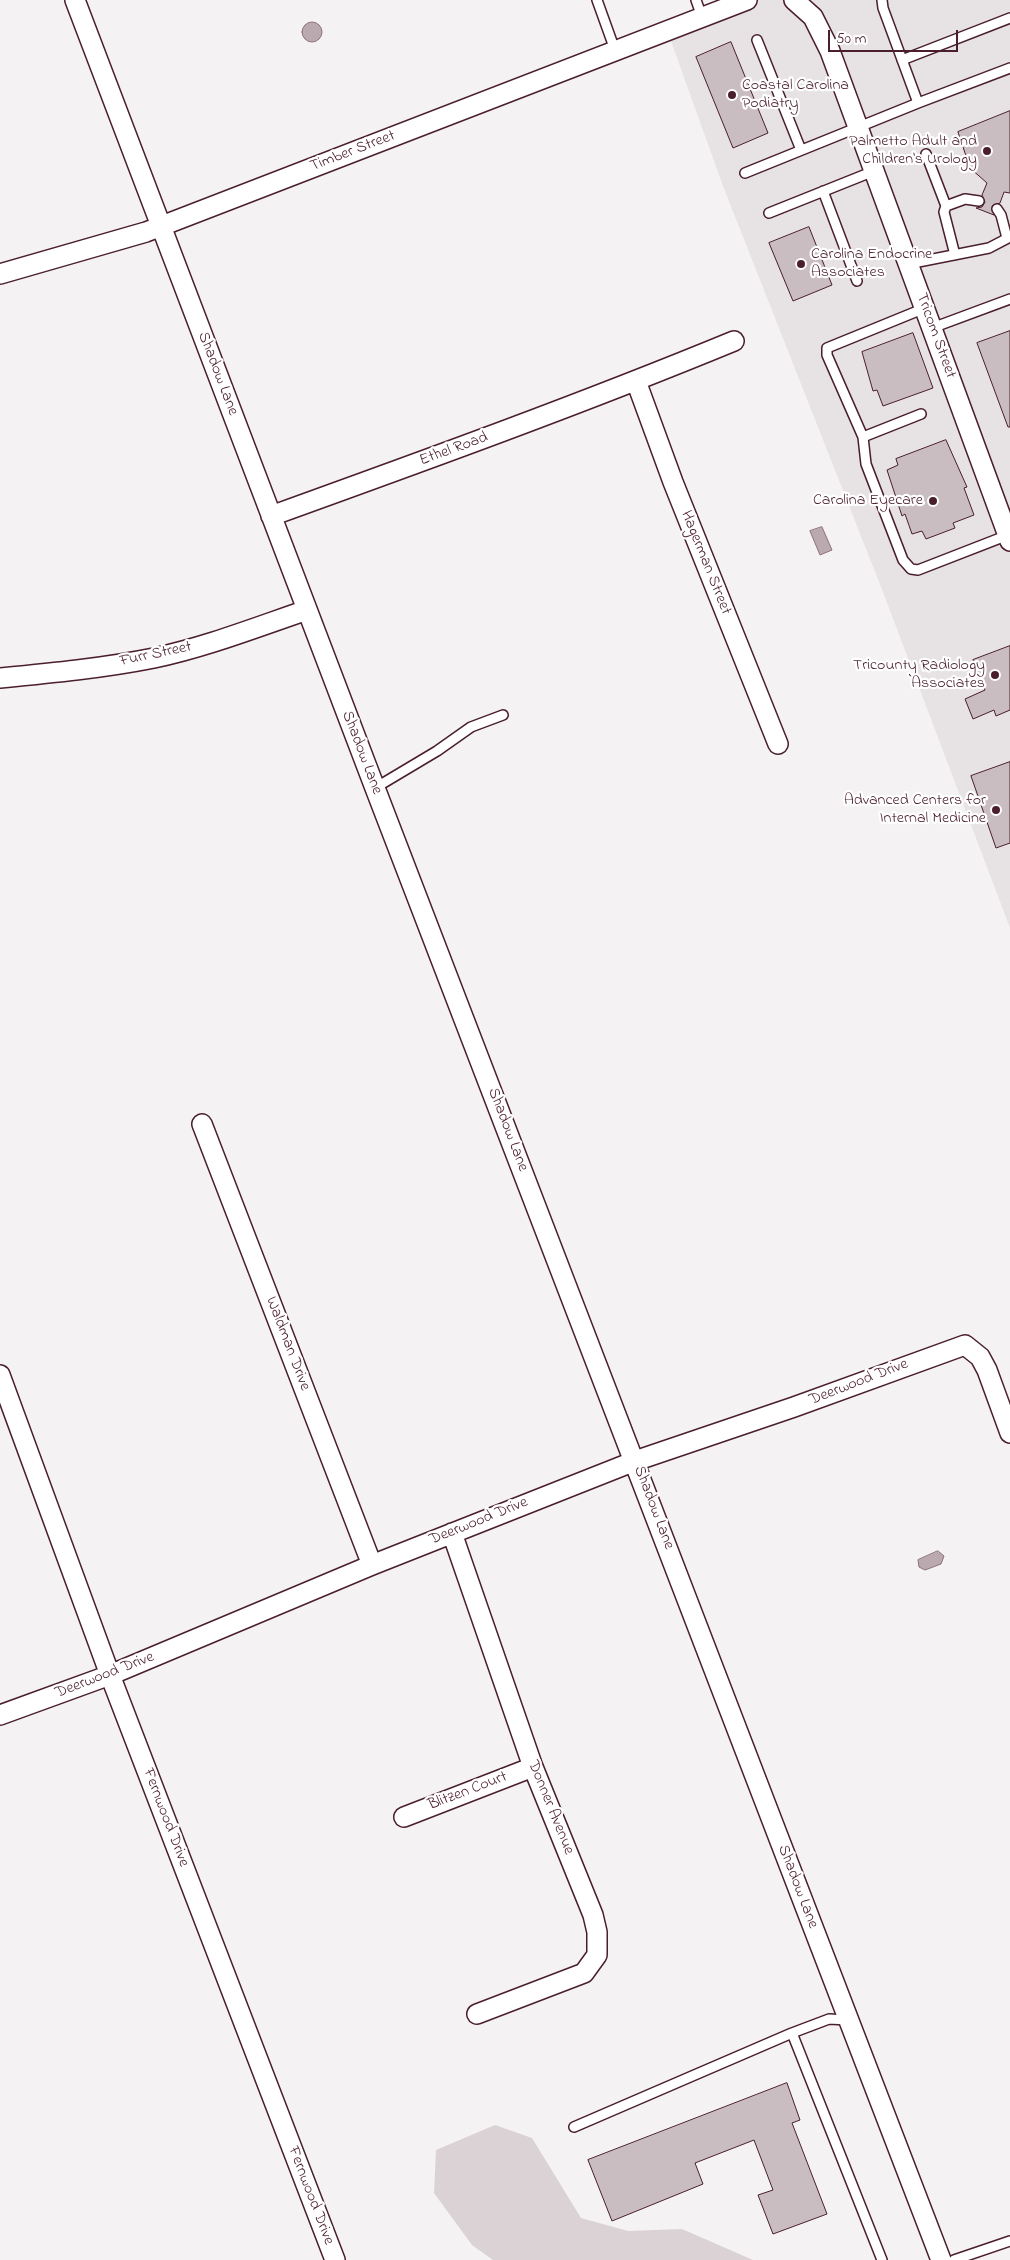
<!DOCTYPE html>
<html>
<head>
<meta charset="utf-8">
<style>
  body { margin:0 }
  #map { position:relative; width:1010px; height:2260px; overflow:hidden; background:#f4f2f2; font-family:"Indie Flower",sans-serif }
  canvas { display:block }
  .scale { position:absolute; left:828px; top:30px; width:130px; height:22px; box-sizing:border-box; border:2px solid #4a1f2b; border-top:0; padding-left:6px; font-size:15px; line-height:18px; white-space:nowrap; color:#4a1f2b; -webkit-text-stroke:4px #fff; paint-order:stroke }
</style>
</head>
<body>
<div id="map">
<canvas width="1010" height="2260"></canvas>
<div class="scale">50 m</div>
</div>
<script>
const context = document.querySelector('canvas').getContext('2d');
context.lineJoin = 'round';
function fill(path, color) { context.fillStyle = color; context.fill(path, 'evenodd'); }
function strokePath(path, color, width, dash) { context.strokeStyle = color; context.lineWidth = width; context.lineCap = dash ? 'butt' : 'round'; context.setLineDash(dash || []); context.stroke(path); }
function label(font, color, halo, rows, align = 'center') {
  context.font = font + ' "Indie Flower",sans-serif'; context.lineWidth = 4.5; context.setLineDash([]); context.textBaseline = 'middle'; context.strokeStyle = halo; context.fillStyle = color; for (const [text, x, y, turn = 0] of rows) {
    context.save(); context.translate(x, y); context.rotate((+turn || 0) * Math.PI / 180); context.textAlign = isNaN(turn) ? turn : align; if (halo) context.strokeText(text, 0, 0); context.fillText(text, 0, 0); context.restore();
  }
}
fill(new Path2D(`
  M 747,0 L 1010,0 L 1010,928 L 883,592 L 723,186 L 667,30 Z`), '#e7e2e3');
fill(new Path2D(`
  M 495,2125 L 532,2138 L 581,2218 L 628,2231 L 682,2229 L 753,2260 L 493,2260 L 472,2245 L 434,2193 L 436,2150 Z`), '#dbd2d5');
const water = new Path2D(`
  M302 32a10 10 0 1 1 20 0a10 10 0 1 1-20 0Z
  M 822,527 L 832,550 L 820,555 L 810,531 Z
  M 938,1551 L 944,1556 L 941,1564 L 925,1570 L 919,1567 L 918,1560 Z`);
fill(water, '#baa9ae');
strokePath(water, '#8d727a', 1);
const building = new Path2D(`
  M 731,42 L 768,133 L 733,148 L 696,57 Z
  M 1010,111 L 1010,193 L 1004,192 L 1000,203 L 992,206 L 994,215 L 976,208 L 982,207 L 985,202 L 982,195 L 987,183 L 970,168 L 958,132 Z
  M 809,227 L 832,285 L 793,301 L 769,243 Z
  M 1010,331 L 1010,427 L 1008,427 L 977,343 Z
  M 913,333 L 933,388 L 883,406 L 877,390 L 873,391 L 862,352 Z
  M 946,440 L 967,487 L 964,488 L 974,515 L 953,523 L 955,528 L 926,539 L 922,531 L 912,534 L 905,514 L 902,516 L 887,470 L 898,465 L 896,459 Z
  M 1010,646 L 1010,710 L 996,716 L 994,710 L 973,719 L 965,699 L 985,690 L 973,660 Z
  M 1010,762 L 1010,843 L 996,848 L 971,776 Z
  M 787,2083 L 800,2120 L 792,2123 L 827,2214 L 773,2234 L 758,2195 L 773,2190 L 754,2140 L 695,2163 L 703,2184 L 612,2221 L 588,2160 Z`);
fill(building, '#cabdc1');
strokePath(building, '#4a1f2b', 1);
const service = new Path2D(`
  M 597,0 L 615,50
  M 696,0 L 702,17
  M 757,40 L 801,150
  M 902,60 L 1010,18
  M 918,103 L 1010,68
  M 926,154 L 946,206
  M 745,173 L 918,103 L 883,8 L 882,0
  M 823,191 L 857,281
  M 997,209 L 1001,215 L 1007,238
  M 769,213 L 874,171
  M 955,255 L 944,212 L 946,206 L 965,199 L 979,201
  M 908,264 L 989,248 L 1010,237
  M 925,308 L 827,348 L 827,355 L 863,437 L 866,464 L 903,560 L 911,569 L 918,570 L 1008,535
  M 932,328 L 1010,299
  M 863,437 L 921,414
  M 375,788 L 437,751 L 471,727 L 503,715
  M 792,2033 L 882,2260
  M 574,2127 L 792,2033 L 829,2019 L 848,2020
  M 954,2260 L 1010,2241`);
const minor = new Path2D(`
  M 75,0 L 375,788 L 941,2260
  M 794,0 L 813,17 L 830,51 L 1010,541
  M 0,274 L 146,232 L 747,0
  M 636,381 L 673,482 L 778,744
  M 271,516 C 426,460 581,404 734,341
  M 0,678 C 52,673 104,668 154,658 C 206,647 257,627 307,610
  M 202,1124 L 372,1565
  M 0,1375 L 110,1675 L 335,2260
  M 452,1533 L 533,1767 L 593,1915 L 597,1932 L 597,1955 L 584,1973 L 477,2014
  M 0,1715 L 110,1675 L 372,1565 L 635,1461 L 794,1407 L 965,1345 L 980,1357 L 987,1370 L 1010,1433
  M 404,1817 L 533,1767`);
strokePath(service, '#4a1f2b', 12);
strokePath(minor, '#4a1f2b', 22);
strokePath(service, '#fff', 9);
strokePath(minor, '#fff', 19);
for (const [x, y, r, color] of [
  [732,95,5,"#4a1f2b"],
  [987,151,5,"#4a1f2b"],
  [801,264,5,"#4a1f2b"],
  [933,501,5,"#4a1f2b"],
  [995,675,5,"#4a1f2b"],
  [996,810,5,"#4a1f2b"]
]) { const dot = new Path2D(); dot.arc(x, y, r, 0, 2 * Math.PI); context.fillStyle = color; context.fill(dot); strokePath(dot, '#fff', 2); }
label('16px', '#4a1f2b', '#fff', [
  ["Coastal Carolina",742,86,"left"],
  ["Podiatry",742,104,"left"],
  ["Palmetto Adult and",977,142],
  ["Children's Urology",977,160],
  ["Carolina Endocrine",811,255,"left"],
  ["Associates",811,273,"left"],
  ["Carolina Eyecare",923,501],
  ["Tricounty Radiology",985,666],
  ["Associates",985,684],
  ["Advanced Centers for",986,801],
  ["Internal Medicine",986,819]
], 'right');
label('16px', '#4a1f2b', '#fff', [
  ["Timber Street",353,152,-21],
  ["Tricom Street",935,336,70],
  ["Shadow Lane",217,374,69],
  ["Ethel Road",454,450,-20],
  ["Hagerman Street",705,563,68],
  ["Furr Street",156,655,-12],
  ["Shadow Lane",361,753,69],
  ["Shadow Lane",507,1130,69],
  ["Waldman Drive",287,1344,69],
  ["Deerwood Drive",859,1383,-21],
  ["Shadow Lane",653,1508,69],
  ["Deerwood Drive",479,1522,-22],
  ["Deerwood Drive",105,1676,-21],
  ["Blitzen Court",468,1792,-21],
  ["Donner Avenue",550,1808,68],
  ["Fernwood Drive",165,1818,69],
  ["Shadow Lane",797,1887,69],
  ["Fernwood Drive",310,2196,69]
]);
</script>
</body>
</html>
